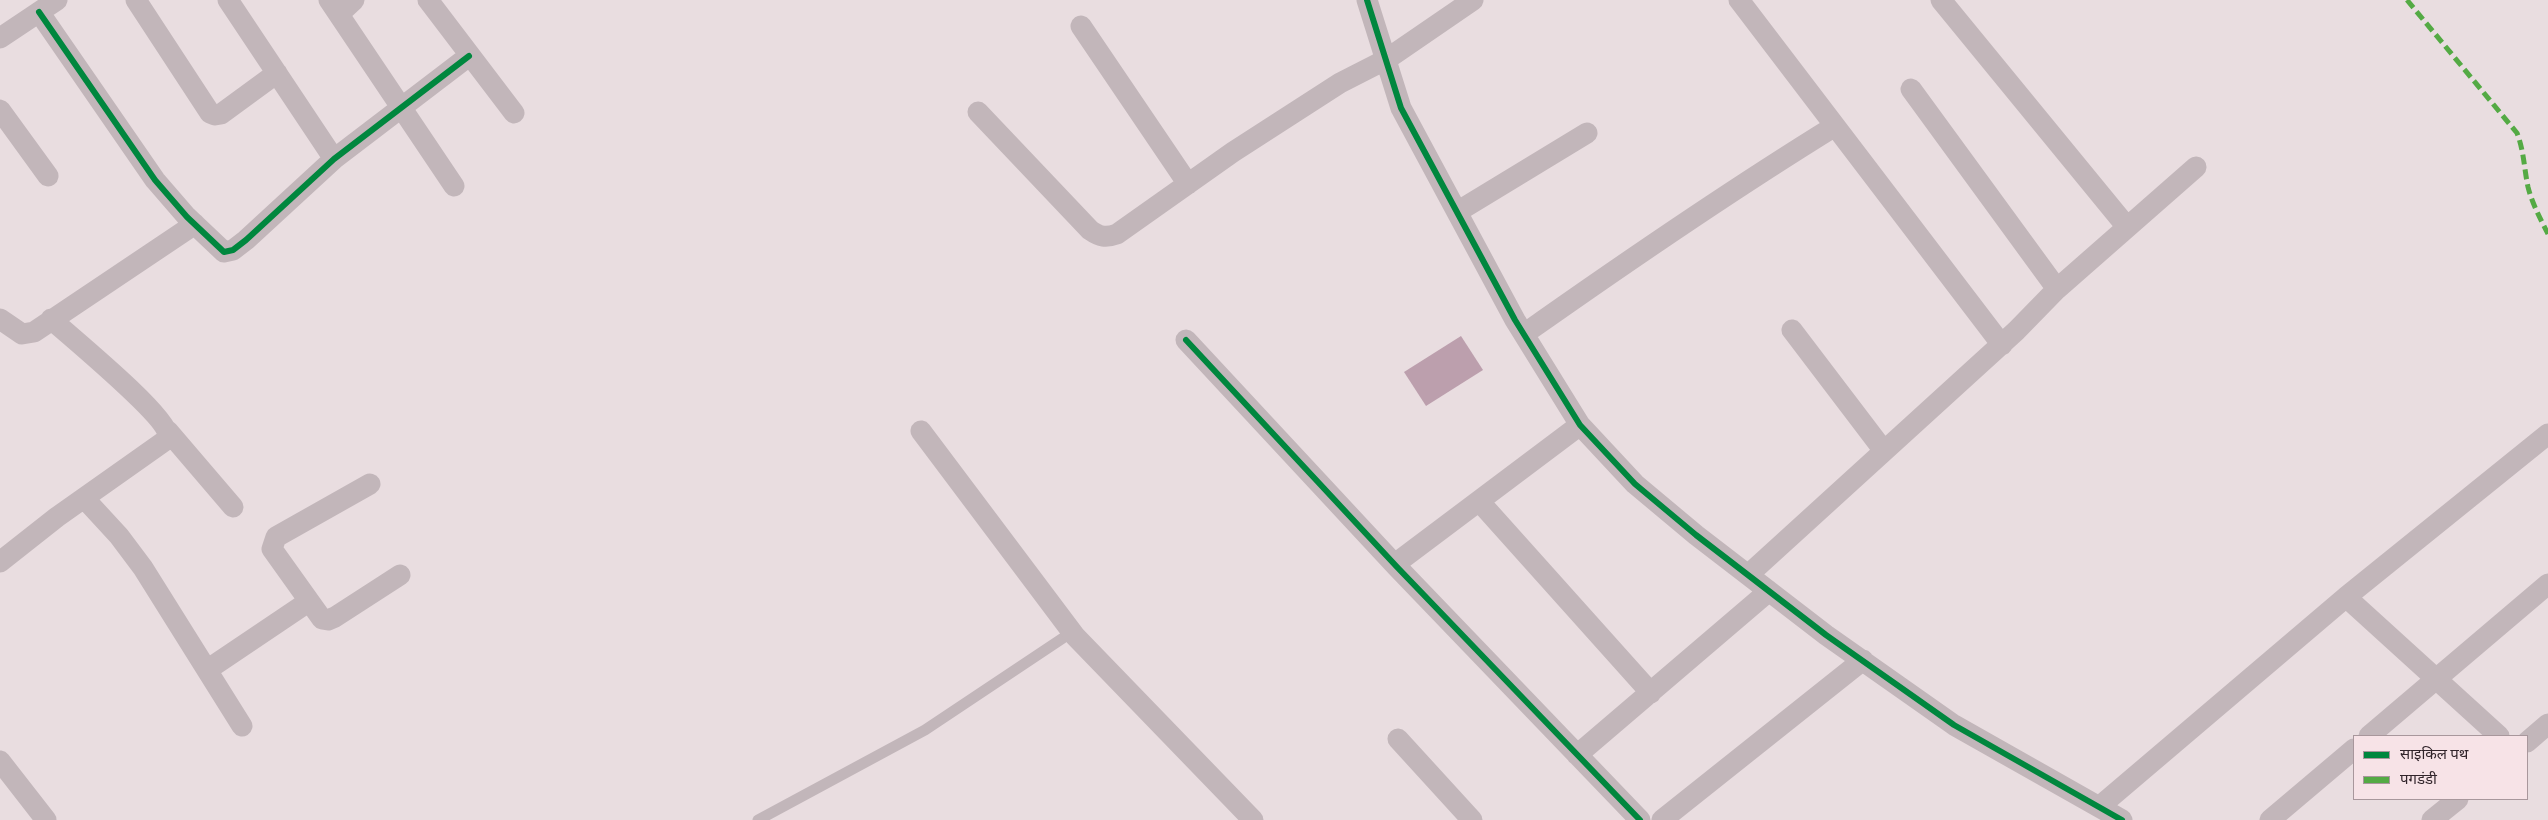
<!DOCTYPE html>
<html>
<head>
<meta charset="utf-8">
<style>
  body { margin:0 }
  #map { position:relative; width:2548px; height:820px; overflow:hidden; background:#e9dde0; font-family:Cabin,"Noto Sans Devanagari",sans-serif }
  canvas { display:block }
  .legend { position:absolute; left:2353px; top:735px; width:175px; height:65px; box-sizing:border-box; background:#f7e3e7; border:1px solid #a8979c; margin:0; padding:6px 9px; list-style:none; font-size:15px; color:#32252b }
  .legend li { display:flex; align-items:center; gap:10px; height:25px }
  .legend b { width:25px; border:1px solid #a8979c }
</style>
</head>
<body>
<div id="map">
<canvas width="2548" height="820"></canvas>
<ul class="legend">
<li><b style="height:6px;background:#00873e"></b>साइकिल पथ</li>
<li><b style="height:6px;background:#54aa44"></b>पगडंडी</li>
</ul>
</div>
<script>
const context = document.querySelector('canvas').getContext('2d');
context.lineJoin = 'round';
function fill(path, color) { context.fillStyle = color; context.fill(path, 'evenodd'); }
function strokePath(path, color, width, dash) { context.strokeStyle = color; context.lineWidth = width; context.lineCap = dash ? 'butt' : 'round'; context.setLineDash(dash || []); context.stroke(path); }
fill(new Path2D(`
  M 1461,336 L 1483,370 L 1426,406 L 1404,372 Z`), '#bc9fad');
strokePath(new Path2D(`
  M 758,820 L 925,730 L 1072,632`), '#c2b6ba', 11);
strokePath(new Path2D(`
  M 136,0 L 210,113 L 215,115 L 221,114 L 277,73
  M 228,0 L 334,159
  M 329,0 L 454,186
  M 428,0 L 514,113
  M 1367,0 L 1401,108 L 1515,320 L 1580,425 L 1635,484 L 1696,535 L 1826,635 L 1954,725 L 2122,820
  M 1739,0 L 2002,345
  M 1941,0 L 2127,227
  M 39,12 L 155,180 L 187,217 L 224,252 L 233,250 L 246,240 L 334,159 L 469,56
  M 339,14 L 354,0
  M 1081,26 L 1188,184
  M 0,38 L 57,0
  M 1911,89 L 2057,289
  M 0,110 L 48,176
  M 978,112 L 1090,230 C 1100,237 1106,238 1117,234 L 1233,152 L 1340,83 L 1387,59 L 1473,0
  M 1457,212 L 1587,133
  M 0,319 L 22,334 L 34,332 L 195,224
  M 1792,330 L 1884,451
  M 1524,334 C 1626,262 1728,192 1835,126
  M 1186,340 L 1397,567 L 1640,820
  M 168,431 L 233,507
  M 921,431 L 1075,636 L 1253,820
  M 370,484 L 276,537 L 272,549 L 322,619 L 328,620 L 335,617 L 400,575
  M 84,498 L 119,536 L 143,568 L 242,726
  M 1479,501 L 1651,693
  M 0,562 L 57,517 L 166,440 L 168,435 C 165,414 72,338 51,319
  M 1395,564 L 1580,425
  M 1748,575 L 2016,331 L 2057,289 L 2196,167
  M 2346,597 L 2499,736
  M 207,670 L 308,602
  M 2369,736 L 2548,584
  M 1398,739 L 1472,820
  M 2527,742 L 2548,724
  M 1577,755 L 1769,591
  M 0,761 L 46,820
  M 2099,807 L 2346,597 L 2548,434
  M 1662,820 L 1863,660
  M 2270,820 L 2354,749
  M 2432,820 L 2458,799`), '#c2b6ba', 21);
strokePath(new Path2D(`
  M 2407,0 L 2517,133 C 2524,151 2524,168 2528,187 C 2532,203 2540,218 2548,234`), '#54aa44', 5, [10, 5]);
strokePath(new Path2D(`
  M 1367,0 L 1401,108 L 1515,320 L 1580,425 L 1635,484 L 1696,535 L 1826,635 L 1954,725 L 2122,820
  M 39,12 L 155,180 L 187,217 L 224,252 L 233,250 L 246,240 L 334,159 L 469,56
  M 1186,340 L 1397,567 L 1640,820`), '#00873e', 6);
</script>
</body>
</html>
